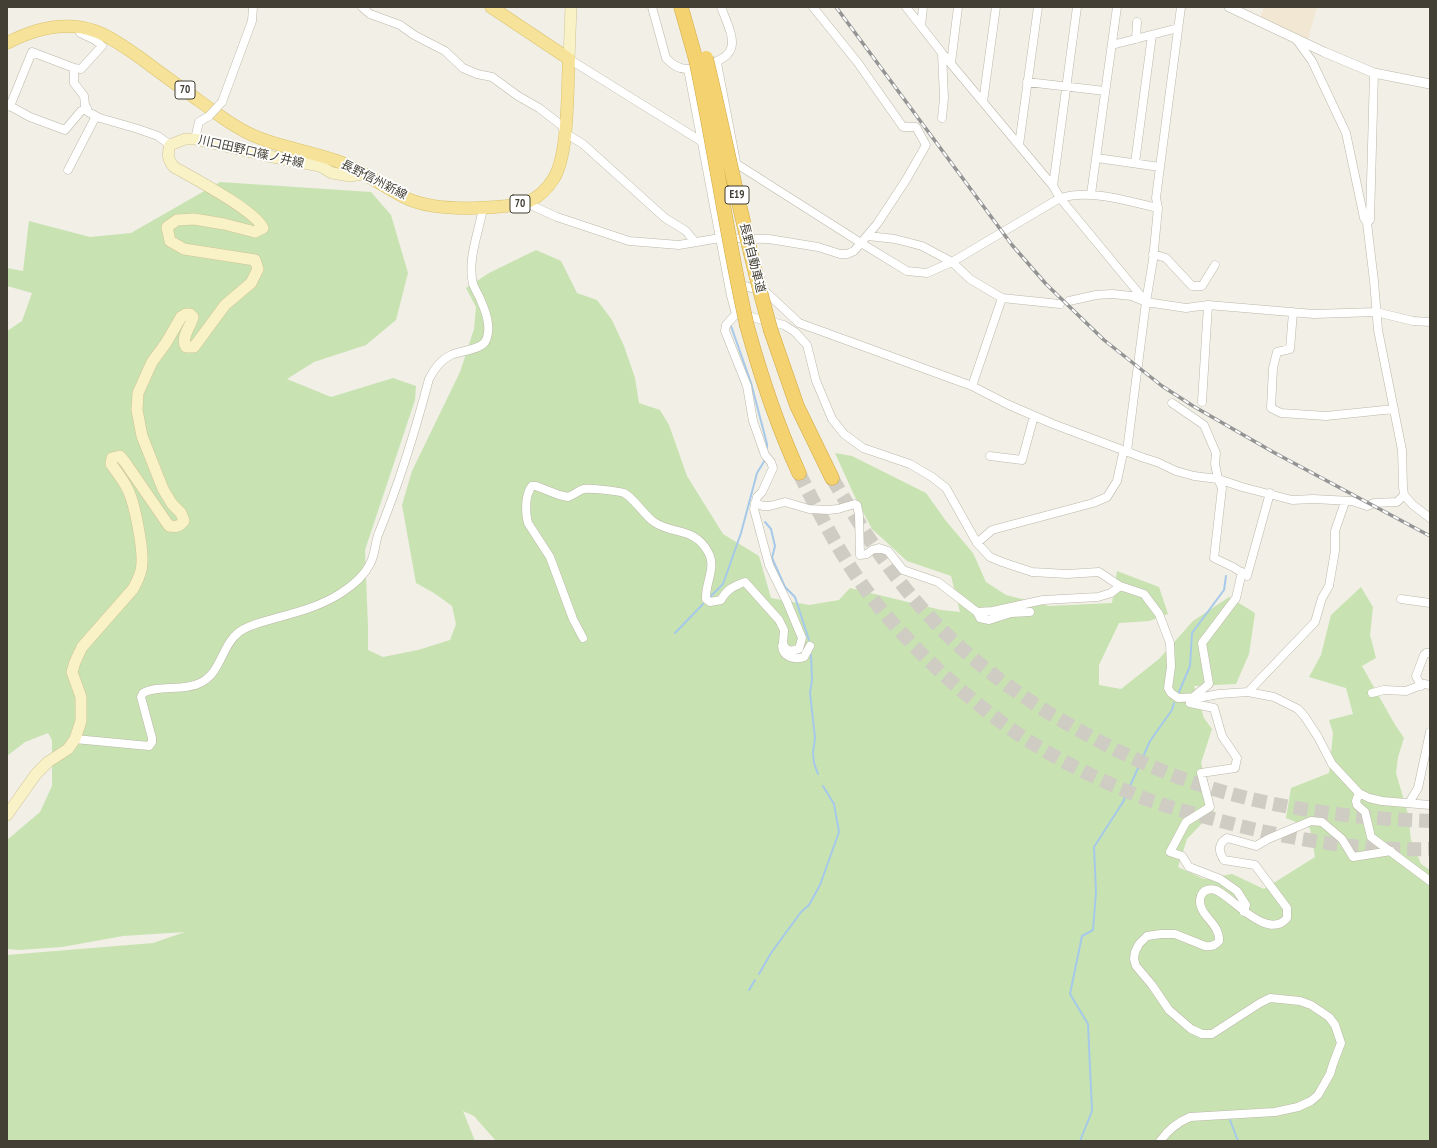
<!DOCTYPE html>
<html>
<head>
<meta charset="utf-8">
<style>
  body { margin:0 }
  #map { position:relative; width:1437px; height:1148px; overflow:hidden; background:#f1efe6; font-family:"PT Sans Narrow",sans-serif }
  canvas { display:block }
  .frame { position:absolute; inset:0; border:8px solid #433f35; pointer-events:none }
</style>
</head>
<body>
<div id="map">
<canvas width="1437" height="1148"></canvas>
<div class="frame"></div>
</div>
<script>
const context = document.querySelector('canvas').getContext('2d');
context.lineJoin = 'round';
function fill(path, color) { context.fillStyle = color; context.fill(path, 'evenodd'); }
function strokePath(path, color, width, dash) { context.strokeStyle = color; context.lineWidth = width; context.lineCap = dash ? 'butt' : 'round'; context.setLineDash(dash || []); context.stroke(path); }
function label(font, color, halo, rows, align = 'center') {
  context.font = font + ' "PT Sans Narrow","Noto Sans JP",sans-serif'; context.lineWidth = 3.5; context.setLineDash([]); context.textBaseline = 'middle'; context.strokeStyle = halo; context.fillStyle = color; for (const [text, x, y, turn = 0] of rows) {
    context.save(); context.translate(x, y); context.rotate((+turn || 0) * Math.PI / 180); context.textAlign = isNaN(turn) ? turn : align; if (halo) context.strokeText(text, 0, 0); context.fillText(text, 0, 0); context.restore();
  }
}
fill(new Path2D(`
  M 1264,7 L 1317,7 L 1308,40 L 1260,18 Z`), '#f2e7d2');
fill(new Path2D(`
  M 220,182 L 371,192 L 391,215 L 408,273 L 396,320 L 366,345 L 314,362 L 287,379 L 331,397 L 393,378 L 416,386 L 415,400 L 365,550 L 368,627 L 368,650 L 383,657 L 418,650 L 450,640 L 456,624 L 452,606 L 434,593 L 416,583 L 402,505 L 412,471 L 460,372 L 474,329 L 476,307 L 466,288 L 489,273 L 536,250 L 561,261 L 577,293 L 597,300 L 612,320 L 624,346 L 635,378 L 639,403 L 660,410 L 669,425 L 687,476 L 723,534 L 759,556 L 771,598 L 809,605 L 839,600 L 850,588 L 941,610 L 960,612 L 951,576 L 907,561 L 872,529 L 854,495 L 835,453 L 852,456 L 926,493 L 946,521 L 973,553 L 986,582 L 1006,595 L 1049,606 L 1112,603 L 1117,571 L 1159,587 L 1168,614 L 1149,621 L 1119,623 L 1099,665 L 1099,685 L 1121,689 L 1159,659 L 1193,621 L 1229,597 L 1255,613 L 1249,654 L 1236,684 L 1194,686 L 1204,718 L 1212,729 L 1201,763 L 1214,811 L 1187,839 L 1178,867 L 1204,879 L 1232,874 L 1264,889 L 1315,857 L 1310,828 L 1286,818 L 1291,788 L 1329,773 L 1333,733 L 1329,720 L 1353,714 L 1346,688 L 1309,677 L 1321,655 L 1331,615 L 1361,587 L 1373,607 L 1370,635 L 1376,658 L 1362,666 L 1394,723 L 1404,738 L 1398,757 L 1396,773 L 1408,814 L 1411,840 L 1421,864 L 1430,870 L 1430,1141 L 496,1141 L 474,1116 L 463,1111 L 475,1141 L 7,1141 L 7,955 L 153,943 L 185,932 L 123,936 L 62,947 L 19,950 L 7,949 L 7,840 L 40,812 L 52,786 L 52,740 L 48,733 L 25,742 L 7,756 L 7,331 L 22,321 L 32,293 L 7,286 L 7,268 L 23,271 L 29,221 L 90,237 L 131,233 Z`), '#c8e3b1');
strokePath(new Path2D(`
  M 731,326 L 751,383 L 767,444 L 767,448
  M 765,522 L 771,529 L 775,546 L 772,558 L 785,587 L 795,597 L 809,640
  M 711,596 L 723,584 L 741,533 L 757,473 L 765,460
  M 675,633 L 703,604
  M 811,655 L 812,680 L 810,693 L 815,738 L 813,753 L 814,763 L 818,774
  M 1179,692 L 1190,666 L 1192,633 L 1224,590 L 1226,576
  M 759,974 L 771,953 L 801,912 L 809,905 L 820,885 L 839,832 L 834,804 L 823,786
  M 749,990 L 755,980
  M 1230,1120 L 1238,1141
  M 1080,1141 L 1092,1111 L 1088,1024 L 1070,994 L 1082,936 L 1093,930 L 1096,892 L 1094,847 L 1123,802 L 1150,741 L 1172,710 L 1174,703`), '#a6c9ea', 2);
strokePath(new Path2D(`
  M 799,473 C 822,519 846,566 879,607 C 919,655 969,701 1021,736 C 1059,761 1103,782 1146,799 C 1177,810 1209,818 1240,826 C 1302,841 1366,851 1430,849
  M 832,478 C 860,526 890,574 928,615 C 964,655 1007,687 1052,715 C 1085,734 1118,752 1153,767 C 1239,804 1336,818 1430,821`), '#ceccc3', 14, [14, 7]);
const minor = new Path2D(`
  M 362,7 L 370,14 L 400,25 L 414,35 L 445,51 L 463,68 L 477,74 L 492,77 L 518,96 L 539,108 L 561,125 L 565,133 L 583,144 L 665,218 L 686,231 L 695,242
  M 652,7 L 666,58 C 673,66 682,71 693,68
  M 906,7 L 942,53 L 1053,186 L 1060,198 L 1146,302
  M 921,26 L 923,7
  M 1136,39 L 1137,22
  M 1296,39 L 1312,61 L 1346,133 L 1364,218 L 1367,223 L 1374,281 L 1378,330 L 1402,450 L 1403,487 L 1404,495 L 1413,505 L 1430,518
  M 1112,45 L 1178,28
  M 569,59 L 704,143
  M 717,63 L 736,162
  M 951,63 L 958,7
  M 704,65 C 745,56 732,36 721,7
  M 74,68 L 81,69 L 102,46 L 95,40 L 80,33 L 80,27
  M 1027,82 L 1105,91
  M 222,102 L 252,21 L 253,7
  M 983,102 L 996,7
  M 10,106 L 30,117 L 65,130 L 81,111 L 87,108
  M 7,107 L 10,106 L 32,52 L 74,68 L 74,83 L 84,96 L 85,105 L 88,112 L 100,118 L 138,129 L 158,136 L 170,145
  M 942,118 L 944,98 L 942,53
  M 195,139 L 199,122 L 209,116
  M 1019,145 L 1038,7
  M 1097,158 L 1160,167
  M 729,159 L 861,243 L 907,271 L 927,273 L 952,262 L 1060,198 C 1092,189 1126,201 1158,208
  M 1135,163 L 1152,35
  M 68,170 L 96,116
  M 1053,186 L 1077,7
  M 1091,194 L 1117,7
  M 526,203 L 557,217 L 629,241 L 679,245 L 720,238 L 769,239 L 818,247 L 840,254 L 847,254 L 854,251 L 877,224 L 906,180 L 926,145 L 916,127 L 903,127 L 858,63 L 813,7
  M 1367,223 L 1370,220 L 1374,73
  M 868,236 L 895,239 L 922,246 L 952,262 L 970,279 L 1002,298 L 1060,304
  M 1153,254 L 1166,258 L 1192,286 L 1202,286 L 1215,265
  M 736,283 L 767,293 L 799,323 L 972,386 L 1009,405 L 1053,424 L 1144,458 L 1157,462 L 1176,471 L 1194,476 L 1218,479 L 1242,487 L 1292,500 L 1313,499 L 1352,501 L 1367,506 L 1374,503 L 1397,502 L 1404,495
  M 1069,301 L 1096,295 L 1112,294 L 1132,296 L 1146,302 L 1186,308 L 1208,305 L 1314,314 L 1376,312 L 1413,321 L 1430,322
  M 1293,312 L 1290,349 L 1277,352 L 1273,368 L 1271,408 L 1281,413 L 1326,416 L 1394,409
  M 743,315 L 784,325 L 795,332 L 807,345 L 816,381 L 822,395 L 832,419 L 844,434 L 863,448 L 910,464 L 932,477 L 946,488 L 977,543 L 990,557 L 1002,562 L 1032,572 L 1067,574 L 1099,572 L 1120,586 L 1144,594 L 1159,614 L 1170,643 L 1171,667 L 1168,688 L 1171,693 L 1178,698 L 1203,697 L 1219,694 L 1248,692 L 1274,697 L 1298,709 L 1305,717 L 1318,737 L 1332,764 L 1359,793 L 1369,798 L 1382,801 L 1430,805
  M 972,386 L 1002,298
  M 1202,402 L 1208,305
  M 1172,403 L 1204,425 L 1216,453 L 1215,464 L 1218,479 L 1222,488 L 1214,558 L 1233,567 L 1247,576 L 1270,493
  M 1127,451 L 1146,302 L 1153,260 L 1158,208 L 1156,198 L 1160,167 L 1181,7
  M 990,456 L 1022,460 L 1034,416
  M 755,503 L 763,506 L 770,506 L 785,502 L 809,509 L 828,510 L 838,509 L 855,504 L 857,505 L 859,515 L 860,555 L 867,554 L 872,550 L 879,548 L 888,551 L 903,570 L 938,582 L 977,612 L 993,611 L 1043,600 L 1098,597 L 1111,593 L 1120,586
  M 977,543 L 992,530 L 1093,503 L 1107,497 L 1117,481 L 1123,453 L 1127,451
  M 1242,572 L 1236,598 L 1202,643 L 1209,684 L 1192,698 L 1190,703 L 1214,708 L 1222,736 L 1237,758 L 1235,768 L 1201,773 L 1210,807 L 1186,822 L 1170,852 L 1182,856 L 1189,867 L 1220,879 L 1237,891 L 1246,905 L 1244,912
  M 1401,599 L 1430,603
  M 977,612 L 980,618 L 989,620 L 1011,613 L 1030,612
  M 583,638 L 573,619 L 550,557 L 528,523 C 525,512 525,494 532,486 L 536,486 L 559,495 L 568,497 C 574,495 579,490 584,489 C 590,488 618,491 624,493 C 633,497 644,515 654,522 C 673,535 695,527 708,552 C 717,567 705,583 706,599 L 710,602 L 721,600 C 727,589 734,586 745,582 L 779,620 L 784,630 L 783,643 L 785,648 L 791,651 L 799,649 L 802,638 L 787,602 L 769,565 L 754,509 L 757,497 L 762,492 L 773,468 L 771,462 L 765,455 L 753,421 L 747,386 L 725,331 L 726,325 L 736,314 L 731,296 L 688,69
  M 783,645 L 782,646 C 783,658 795,660 804,657 L 810,646
  M 1421,686 L 1416,676 L 1424,655 L 1426,653 L 1430,653
  M 1248,692 L 1315,622 L 1322,598 L 1329,586 L 1335,551 L 1335,531 L 1345,502
  M 1372,693 L 1384,690 L 1406,691 L 1424,684 L 1430,685
  M 75,739 L 149,746 L 152,742 L 152,738 L 141,697 L 143,693 C 159,684 184,692 202,682 C 221,672 222,645 239,632 C 250,624 263,622 276,618 C 298,612 321,606 341,593 C 352,586 364,576 370,564 C 375,555 375,544 378,535 C 399,484 415,432 429,379 C 434,369 440,360 451,355 C 460,351 479,350 485,342 C 492,330 486,312 481,301 C 479,295 475,290 473,284 C 467,259 479,232 483,208
  M 1359,793 L 1356,801 L 1357,805 L 1365,812 L 1371,837 L 1430,881
  M 1409,803 L 1418,788 L 1430,732
  M 1160,1141 C 1168,1130 1178,1122 1190,1117 L 1275,1112 L 1298,1107 L 1311,1101 L 1318,1095 L 1330,1074 L 1333,1064 L 1341,1043 L 1335,1025 L 1329,1017 L 1311,1005 L 1300,1001 L 1270,998 L 1260,1003 L 1212,1034 L 1202,1034 L 1191,1029 L 1169,1010 L 1152,985 L 1136,966 L 1134,959 L 1135,952 L 1139,944 L 1147,936 L 1161,934 L 1175,934 L 1205,946 C 1211,947 1215,946 1219,941 C 1220,923 1199,916 1200,900 C 1201,888 1213,887 1221,893 C 1236,902 1269,940 1287,918 L 1287,908 L 1255,865 L 1224,860 C 1218,851 1218,844 1227,838 L 1256,846 L 1268,839 L 1311,821 L 1322,822 L 1342,839 L 1353,857 L 1391,851`);
const tertiary = new Path2D(`
  M 1229,7 L 1324,52 L 1374,73 L 1430,84`);
const secondary = new Path2D(`
  M 569,59 L 571,7
  M 7,815 L 36,774 L 48,762 L 68,749 L 75,739 L 81,721 L 81,697 L 72,672 L 75,662 L 82,647 L 133,589 C 137,582 142,572 142,563 C 143,548 135,504 128,490 C 124,481 117,472 111,464 L 112,458 L 120,456 L 125,462 L 169,526 C 176,527 179,527 184,521 L 181,513 L 172,504 L 163,489 L 142,436 L 137,410 L 138,393 L 152,362 L 166,343 L 181,317 L 186,314 L 190,314 L 193,317 C 191,326 180,338 186,347 L 194,347 L 225,305 L 251,283 L 258,269 L 255,260 L 184,249 L 170,241 L 167,227 L 177,220 L 194,219 L 224,224 L 255,232 L 263,228 C 254,210 195,179 174,167 C 168,160 167,155 170,145 L 185,139 L 195,139 L 268,156 L 320,166 L 332,173 L 350,176 L 363,174`);
const primary = new Path2D(`
  M 7,43 C 34,29 64,20 95,31 C 112,37 127,49 142,59 C 160,73 179,86 198,100 C 211,109 223,119 237,127 C 268,146 303,149 337,161 C 362,170 384,187 408,199 C 436,211 476,209 506,206 C 512,205 521,205 527,202 C 538,198 548,188 554,178 C 569,153 567,90 569,59 L 491,7`);
const motorway = new Path2D(`
  M 681,7 L 696,60
  M 747,326 C 761,377 777,425 799,473
  M 771,331 L 797,406 L 832,478`);
strokePath(minor, '#bcb7a9', 9);
strokePath(tertiary, '#bcb7a9', 10);
strokePath(secondary, '#cec498', 12);
strokePath(primary, '#dac26b', 13);
strokePath(motorway, '#d1a740', 15);
strokePath(minor, '#fff', 8);
strokePath(tertiary, '#fff', 9);
strokePath(secondary, '#faf2c7', 11);
strokePath(primary, '#f6e399', 12);
strokePath(motorway, '#f3d26f', 14);
const rail = new Path2D(`
  M 836,7 L 1012,245 L 1046,284 L 1104,340 L 1162,386 L 1193,406 L 1273,452 L 1430,536`);
strokePath(rail, '#949494', 3.5);
strokePath(rail, '#fff', 2, [6]);
const minorBridge = new Path2D(`
  M 209,116 L 222,102`);
const motorwayBridge = new Path2D(`
  M 706,58 C 728,149 745,241 771,331
  M 696,60 C 715,149 727,238 747,326`);
strokePath(minorBridge, '#bcb7a9', 9, []);
strokePath(motorwayBridge, '#d1a740', 15, []);
strokePath(minorBridge, '#fff', 8);
strokePath(motorwayBridge, '#f3d26f', 14);
for (const [x, y, w] of [
  [185,90,20],
  [737,195,24],
  [520,204,20]
]) { const box = new Path2D(); box.roundRect(x - w / 2, y - 9, w, 18, 3); context.fillStyle = '#fff'; context.fill(box); strokePath(box, '#433f35', 1); }
label('bold 11px', '#433f35', null, [
  ["70",185,90],
  ["E19",737,195],
  ["70",520,204]
]);
label('12px', '#433f35', '#fff', [
  ["川口田野口篠ノ井線",251,152,13],
  ["長野信州新線",374,180,27],
  ["長野自動車道",752,258,76]
]);
</script>
</body>
</html>
